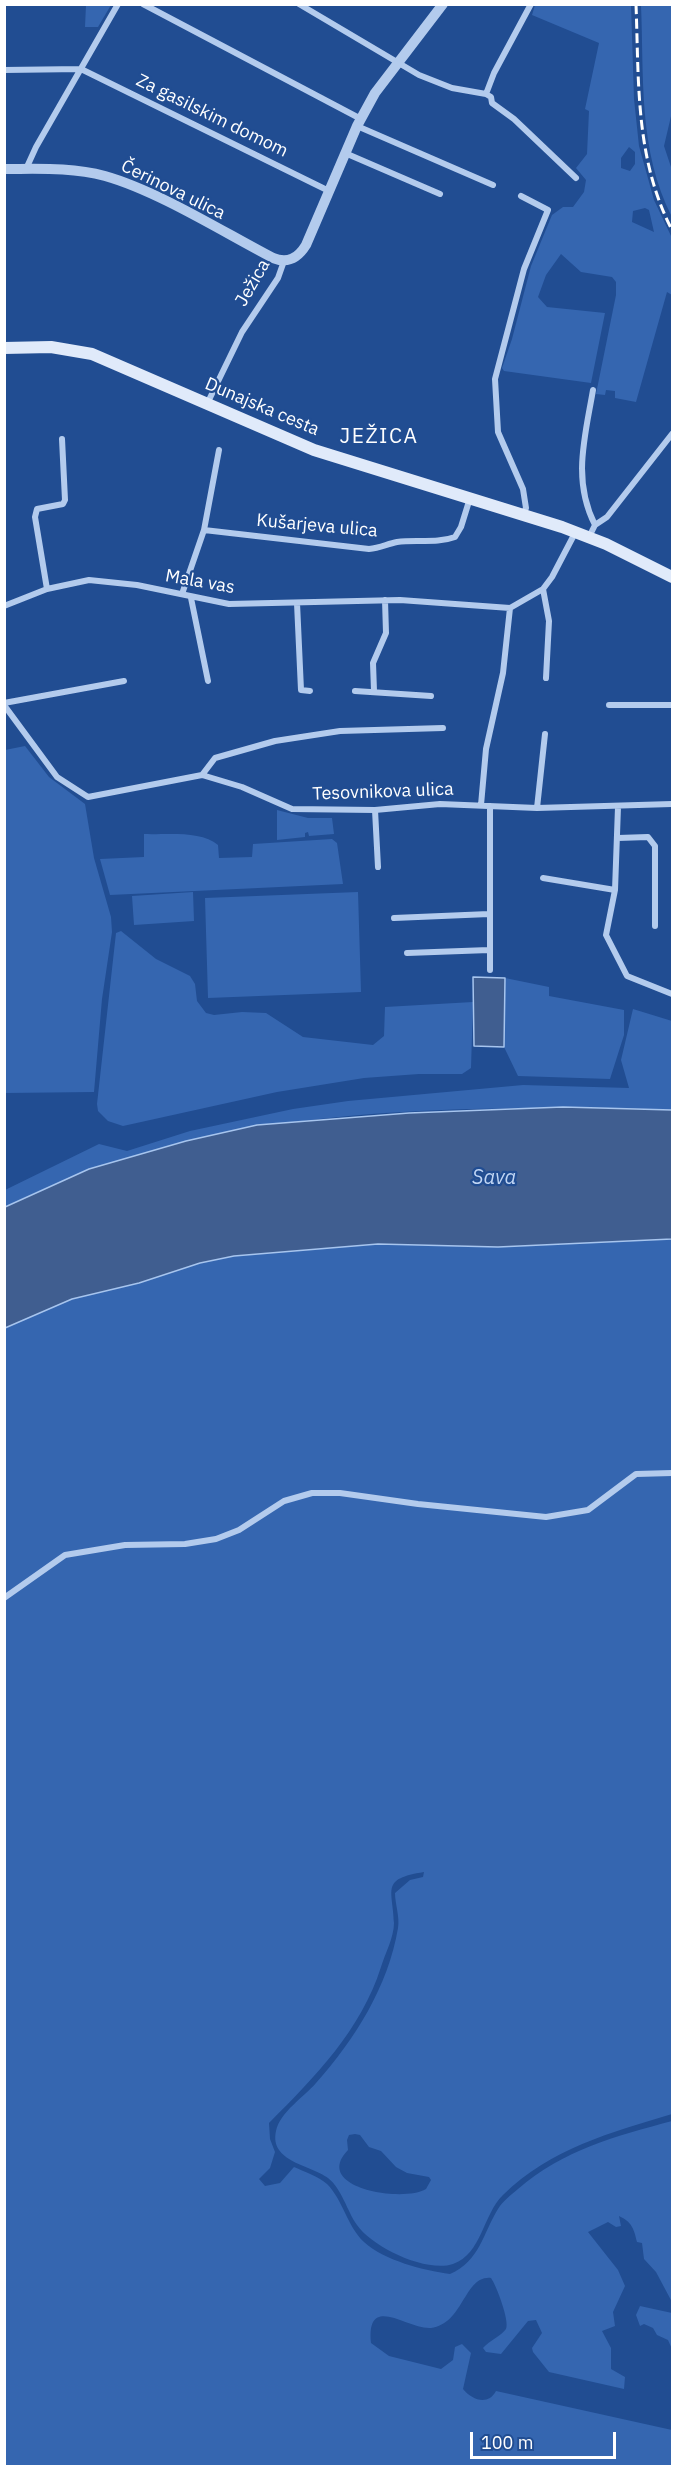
<!DOCTYPE html>
<html>
<head>
<meta charset="utf-8">
<style>
  body { margin:0 }
  #map { position:relative; width:677px; height:2471px; overflow:hidden; background:#214d92; font-family:"IBM Plex Sans",sans-serif }
  canvas { display:block }
  .frame { position:absolute; inset:0; border:6px solid #fff; pointer-events:none }
  .scale { position:absolute; left:470px; top:2432px; width:146px; height:27px; box-sizing:border-box; border:3px solid #fff; border-top:0; padding-left:8px; font-size:18px; line-height:21px; white-space:nowrap; color:#fff; -webkit-text-stroke:4px #214d92; paint-order:stroke }
</style>
</head>
<body>
<div id="map">
<canvas width="677" height="2471"></canvas>
<div class="frame"></div>
<div class="scale">100 m</div>
</div>
<script>
const context = document.querySelector('canvas').getContext('2d');
context.lineJoin = 'round';
function fill(path, color) { context.fillStyle = color; context.fill(path, 'evenodd'); }
function strokePath(path, color, width, dash) { context.strokeStyle = color; context.lineWidth = width; context.lineCap = dash ? 'butt' : 'round'; context.setLineDash(dash || []); context.stroke(path); }
function label(font, color, halo, rows, align = 'center') {
  context.font = font + ' "IBM Plex Sans",sans-serif'; context.lineWidth = 4.5; context.setLineDash([]); context.textBaseline = 'middle'; context.strokeStyle = halo; context.fillStyle = color; for (const [text, x, y, turn = 0] of rows) {
    context.save(); context.translate(x, y); context.rotate((+turn || 0) * Math.PI / 180); context.textAlign = isNaN(turn) ? turn : align; if (halo) context.strokeText(text, 0, 0); context.fillText(text, 0, 0); context.restore();
  }
}
fill(new Path2D(`
  M 86,5 L 111,5 L 98,27 L 85,27 Z
  M 535,5 L 631,5 L 634,99 L 639,146 L 654,200 L 672,238 L 672,295 L 667,292 L 636,402 L 615,398 L 615,391 L 606,390 L 605,395 L 596,394 L 616,295 L 616,282 L 612,277 L 581,272 L 561,254 L 546,275 L 538,297 L 547,307 L 605,313 L 591,383 L 504,371 L 502,368 L 512,339 L 531,266 L 552,215 L 563,207 L 573,207 L 584,192 L 586,180 L 576,168 L 587,154 L 589,111 L 585,109 L 599,43 L 532,15 ZM 629,147 L 635,152 L 635,164 L 630,171 L 621,168 L 621,158 ZM 645,208 L 649,210 L 654,232 L 632,222 L 633,211 Z
  M 641,5 L 672,5 L 672,112 L 664,146 L 672,170 L 672,217 C 638,151 644,76 641,5 Z
  M 25,746 L 49,777 L 85,804 L 94,858 L 111,917 L 112,932 L 102,999 L 94,1092 L 5,1093 L 5,750 Z
  M 277,810 L 308,818 L 332,818 L 334,834 L 309,836 L 308,832 L 305,833 L 305,837 L 277,840 Z
  M 144,834 C 166,835 201,830 218,845 L 219,858 L 252,857 L 253,844 L 332,839 L 337,843 L 343,884 L 110,895 L 100,859 L 144,857 Z
  M 193,892 L 194,921 L 134,925 L 132,896 Z
  M 358,892 L 361,992 L 208,998 L 205,898 Z
  M 121,931 L 156,959 L 190,976 L 195,984 L 197,1001 L 206,1013 L 214,1015 L 242,1012 L 266,1013 L 303,1037 L 373,1045 L 384,1036 L 385,1007 L 473,1002 L 471,1068 L 462,1074 L 419,1074 L 364,1078 L 277,1092 L 123,1126 L 108,1121 L 98,1111 L 97,1104 L 116,933 Z
  M 505,978 L 549,987 L 549,996 L 624,1010 L 624,1035 L 610,1079 L 518,1076 L 504,1047 Z
  M 633,1009 L 672,1021 L 672,1110 C 444,1105 214,1103 5,1207 L 5,1190 L 99,1144 L 127,1151 L 190,1131 L 293,1109 L 348,1101 L 523,1085 L 629,1088 L 621,1060 Z
  M 672,1239 L 672,2114 C 610,2133 551,2148 503,2195 C 483,2214 482,2254 453,2264 C 426,2273 372,2247 357,2225 C 347,2211 342,2189 328,2178 C 311,2165 269,2162 276,2131 C 280,2112 304,2097 316,2083 C 355,2039 388,1987 398,1928 C 400,1917 395,1904 395,1893 L 410,1880 L 423,1877 L 424,1872 C 380,1879 393,1889 394,1923 C 394,1937 385,1954 381,1967 C 361,2030 315,2077 269,2123 L 270,2139 L 275,2152 L 270,2168 L 259,2179 L 265,2186 L 280,2183 L 294,2167 C 305,2172 318,2176 327,2184 C 343,2200 347,2226 364,2242 C 385,2261 423,2270 450,2274 C 480,2261 483,2233 498,2209 C 503,2201 511,2195 518,2189 C 563,2150 616,2136 672,2121 L 672,2302 L 656,2272 L 644,2259 L 642,2243 L 637,2242 C 634,2229 632,2222 619,2216 L 621,2226 L 616,2227 L 608,2222 L 588,2232 L 618,2270 L 625,2286 L 613,2312 L 615,2326 L 602,2331 L 611,2348 L 611,2369 L 625,2377 L 624,2389 L 549,2372 L 533,2352 L 532,2348 L 542,2333 L 536,2320 L 528,2321 L 501,2354 L 486,2352 L 483,2348 C 489,2341 501,2336 506,2329 C 510,2321 496,2285 491,2278 C 464,2275 464,2324 431,2328 C 408,2330 366,2292 371,2343 L 389,2356 L 441,2369 L 453,2360 L 455,2347 L 462,2344 L 471,2353 L 463,2389 C 472,2400 488,2406 496,2391 L 672,2430 L 672,2466 L 5,2466 L 5,1328 L 72,1299 L 139,1283 L 200,1263 L 234,1256 L 378,1244 L 498,1247 ZM 355,2134 L 360,2135 L 369,2147 L 381,2151 L 396,2167 L 407,2173 L 429,2177 L 431,2180 L 426,2189 C 403,2203 311,2188 348,2150 L 347,2140 L 349,2135 Z
  M 640,2306 L 672,2313 L 672,2349 L 668,2340 L 657,2335 L 653,2328 L 644,2324 L 640,2326 L 636,2315 Z`), '#3566b0');
const water = new Path2D(`
  M 473,977 L 505,978 L 504,1047 L 474,1046 Z
  M 563,1107 L 672,1110 L 672,1239 L 498,1247 L 378,1244 L 234,1256 L 200,1263 L 139,1283 L 72,1299 L 5,1328 L 5,1207 L 89,1169 L 186,1141 L 257,1125 L 409,1113 Z`);
fill(water, '#405e90');
strokePath(water, '#a7c5ee', 1.5);
strokePath(new Path2D(`
  M 143,4 L 361,119
  M 299,4 L 419,75 L 452,88 L 486,94 L 494,73 L 531,4
  M 4,70 L 81,69 L 329,191
  M 486,94 L 491,97 L 492,103 L 514,119 L 576,178
  M 357,126 L 493,185
  M 345,153 L 440,194
  M 26,169 L 36,147 L 118,4
  M 521,196 L 548,210 L 524,269 L 495,379 L 498,432 L 523,489 L 526,508 L 523,515
  M 593,390 C 585,437 572,480 595,525
  M 207,404 L 242,332 L 278,278 L 284,261
  M 204,530 L 369,549 C 380,548 387,544 397,542 C 417,539 436,544 455,537 L 461,527 L 470,498
  M 589,537 L 595,525 L 607,517 L 672,434
  M 47,589 L 35,517 L 37,509 L 63,504 L 65,500 L 62,439
  M 543,589 L 549,621 L 546,678
  M 182,594 L 204,530 L 219,450
  M 191,598 L 208,681
  M 297,603 L 301,690 L 310,691
  M 4,606 L 47,589 L 89,580 L 137,585 L 229,604 L 400,600 L 510,608 L 543,589 L 552,577 L 575,533
  M 355,691 L 431,696
  M 374,691 L 373,663 L 386,633 L 385,600
  M 4,703 L 124,681
  M 4,705 L 57,777 L 88,797 L 202,775 L 242,787 L 292,809 L 375,810 L 440,804 L 537,808 L 672,804
  M 609,705 L 672,705
  M 202,775 L 215,758 L 275,741 L 340,731 L 443,728
  M 481,805 L 486,749 L 503,673 L 510,608
  M 618,807 L 615,890 L 606,935 L 627,976 L 672,994
  M 537,808 L 545,734
  M 375,810 L 378,867
  M 618,838 L 648,837 L 655,846 L 655,926
  M 543,878 L 615,890
  M 394,918 L 489,914
  M 407,953 L 489,950
  M 490,970 L 490,806
  M 4,1598 L 65,1555 L 125,1545 L 185,1544 L 216,1539 L 239,1530 L 284,1501 L 312,1493 L 340,1493 L 418,1504 L 546,1517 L 588,1510 L 636,1474 L 672,1473`), '#b3cbed', 6);
strokePath(new Path2D(`
  M 4,169 C 38,169 72,167 105,176 C 158,191 223,232 273,258 C 288,264 298,258 306,245 L 357,126 L 375,93 L 443,4`), '#b3cbed', 10);
strokePath(new Path2D(`
  M 4,348 L 51,347 L 92,354 L 314,450 L 562,527 L 606,544 L 672,577`), '#e0eafa', 12);
strokePath(new Path2D(`
  M 636,4 C 639,83 635,158 672,230`), '#fff', 3, [10, 4.5]);
label('18px', '#fff', '#214d92', [
  ["Za gasilskim domom",212,116,26],
  ["Čerinova ulica",173,190,26],
  ["Ježica",253,283,-60],
  ["Dunajska cesta",262,407,23],
  ["Kušarjeva ulica",317,526,5],
  ["Mala vas",200,582,10],
  ["Tesovnikova ulica",383,792,-2]
]);
label('italic 20px', '#c0d5f4', '#214d92', [
  ["Sava",494,1178]
]);
context.letterSpacing = '1.5px';
label('21px', '#fff', '#214d92', [
  ["JEŽICA",379,437]
]);
context.letterSpacing = '0px';
</script>
</body>
</html>
